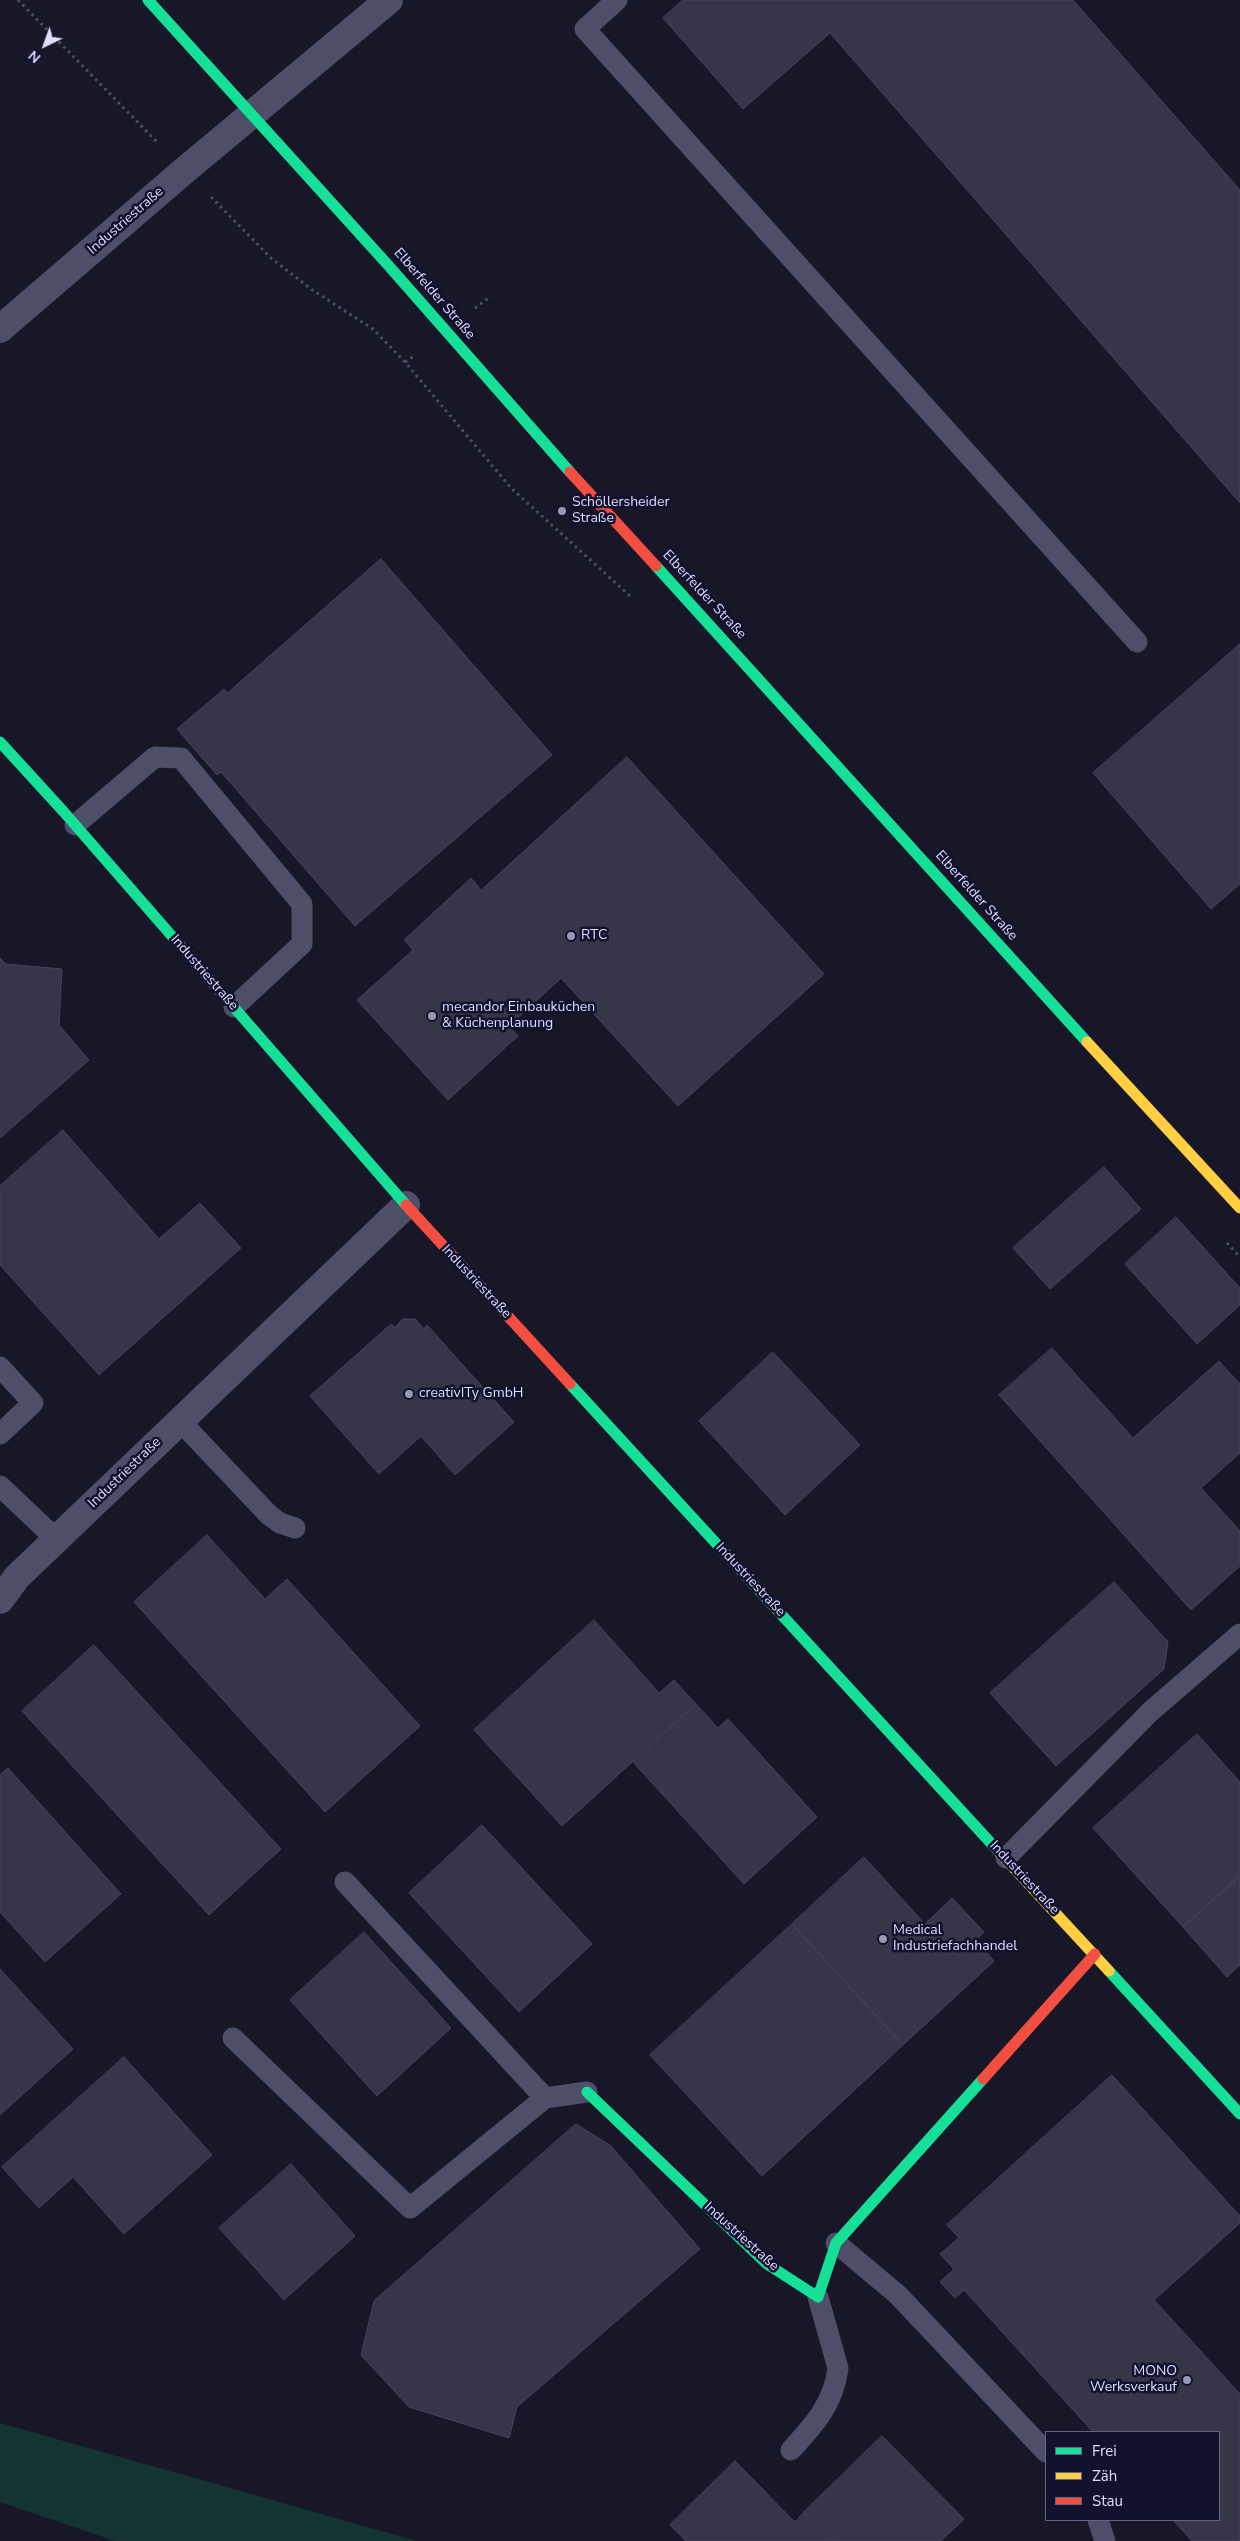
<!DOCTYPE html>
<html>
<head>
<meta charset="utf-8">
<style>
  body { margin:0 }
  #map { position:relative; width:1240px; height:2541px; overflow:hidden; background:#181728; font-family:"Nunito Sans",sans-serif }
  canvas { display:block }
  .legend { position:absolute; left:1045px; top:2431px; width:175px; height:90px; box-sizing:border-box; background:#12112e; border:1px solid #646382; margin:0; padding:6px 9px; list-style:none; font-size:15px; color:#dedeff }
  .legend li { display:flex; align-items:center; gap:10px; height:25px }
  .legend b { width:25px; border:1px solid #646382 }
  .north { position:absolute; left:20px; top:20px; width:50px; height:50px; -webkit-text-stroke:4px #12112e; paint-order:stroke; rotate:222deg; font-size:14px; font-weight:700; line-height:20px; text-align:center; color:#dedeff }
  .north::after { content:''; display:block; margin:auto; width:18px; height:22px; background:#dedeff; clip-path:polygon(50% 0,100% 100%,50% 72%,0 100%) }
</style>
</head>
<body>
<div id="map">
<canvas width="1240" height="2541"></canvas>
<ul class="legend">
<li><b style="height:6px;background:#16e098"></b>Frei</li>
<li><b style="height:6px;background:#ffcf43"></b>Zäh</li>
<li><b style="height:6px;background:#f24e42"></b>Stau</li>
</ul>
<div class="north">N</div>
</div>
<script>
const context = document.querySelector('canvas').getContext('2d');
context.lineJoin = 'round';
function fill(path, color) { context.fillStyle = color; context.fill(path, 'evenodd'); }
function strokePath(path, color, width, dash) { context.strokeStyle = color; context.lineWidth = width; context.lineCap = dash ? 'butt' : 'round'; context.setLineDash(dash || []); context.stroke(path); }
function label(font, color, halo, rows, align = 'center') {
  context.font = font + ' "Nunito Sans",sans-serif'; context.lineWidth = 5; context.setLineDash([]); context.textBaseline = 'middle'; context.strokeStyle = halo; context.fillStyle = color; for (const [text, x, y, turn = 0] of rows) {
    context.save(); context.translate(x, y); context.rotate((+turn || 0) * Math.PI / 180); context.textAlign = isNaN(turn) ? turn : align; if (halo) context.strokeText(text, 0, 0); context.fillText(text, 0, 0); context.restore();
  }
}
fill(new Path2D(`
  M 0,2423 L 417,2541 L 115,2541 L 0,2502 Z`), '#143431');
const building = new Path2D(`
  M 683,0 L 1073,0 L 1240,190 L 1240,503 L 830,33 L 743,109 L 663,18 Z
  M 381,559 L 552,755 L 355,926 L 221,772 L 217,775 L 177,729 L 224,689 L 227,693 Z
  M 1240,644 L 1240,884 L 1211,909 L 1093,773 Z
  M 627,757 L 824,974 L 678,1106 L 561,978 L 509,1026 L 518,1036 L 448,1100 L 357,1000 L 413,950 L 404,940 L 471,878 L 481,890 Z
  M 0,958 L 6,964 L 62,969 L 59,1025 L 89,1060 L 0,1138 Z
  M 63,1130 L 159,1239 L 200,1203 L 241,1248 L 99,1375 L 0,1265 L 0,1186 Z
  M 1104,1167 L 1141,1209 L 1050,1289 L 1013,1248 Z
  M 1176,1217 L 1240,1288 L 1240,1305 L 1197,1344 L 1125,1264 Z
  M 403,1319 L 415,1319 L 424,1329 L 427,1325 L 514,1422 L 455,1475 L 421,1436 L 379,1474 L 310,1396 L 391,1324 L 395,1327 Z
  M 1052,1348 L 1133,1438 L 1219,1361 L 1240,1384 L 1240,1453 L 1201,1488 L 1240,1531 L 1240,1566 L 1191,1610 L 999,1395 Z
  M 773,1352 L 860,1445 L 785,1515 L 699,1421 Z
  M 207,1535 L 265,1599 L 287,1579 L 420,1726 L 325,1812 L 134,1602 Z
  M 1114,1582 L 1168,1642 L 1164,1669 L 1056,1766 L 990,1693 Z
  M 594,1620 L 659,1693 L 674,1680 L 696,1704 L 562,1826 L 474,1730 Z
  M 94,1645 L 281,1849 L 209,1915 L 22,1711 Z
  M 696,1704 L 718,1728 L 728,1719 L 817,1817 L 744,1884 L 633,1762 Z
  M 1197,1734 L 1240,1782 L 1240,1876 L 1183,1927 L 1093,1828 Z
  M 8,1768 L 121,1894 L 45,1962 L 0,1912 L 0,1775 Z
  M 482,1825 L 592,1944 L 519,2012 L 409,1893 Z
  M 864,1857 L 925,1924 L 952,1898 L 984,1932 L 976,1940 L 994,1961 L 903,2045 L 792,1924 Z
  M 1240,1876 L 1240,1965 L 1227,1977 L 1183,1927 Z
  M 792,1924 L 903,2045 L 762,2176 L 650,2055 Z
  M 364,1932 L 451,2028 L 377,2096 L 290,2000 Z
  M 0,1969 L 73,2049 L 0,2115 Z
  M 124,2057 L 212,2155 L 124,2234 L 73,2177 L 39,2208 L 2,2167 Z
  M 1112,2075 L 1240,2216 L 1240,2223 L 1154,2300 L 1240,2394 L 1240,2541 L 1192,2541 L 1173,2520 L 1219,2520 L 1219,2432 L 1093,2432 L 964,2290 L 955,2298 L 940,2282 L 954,2269 L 940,2254 L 959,2238 L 947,2225 Z
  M 576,2124 L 610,2145 L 700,2249 L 517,2407 L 509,2438 L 409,2407 L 361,2355 L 374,2301 Z
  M 291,2164 L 355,2236 L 284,2300 L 219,2228 Z
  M 882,2436 L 964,2519 L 941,2541 L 833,2541 L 804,2512 Z
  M 735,2461 L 795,2522 L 804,2512 L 833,2541 L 686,2541 L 670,2525 Z`);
fill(building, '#373649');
strokePath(building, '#44425a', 1);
strokePath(new Path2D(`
  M 18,0 L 159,144
  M 211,197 L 271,258 L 311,289 L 373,329 L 405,362 L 511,488 L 630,596
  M 475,308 L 491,296
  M 405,362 L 414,356
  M 1227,1243 L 1240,1257`), '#445462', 3, [2.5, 4]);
strokePath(new Path2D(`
  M 617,0 L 585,29 L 1137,642
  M 75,825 L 155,757 L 181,758 L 302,904 L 302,944 L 234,1007
  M 0,1367 L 33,1403 L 0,1434
  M 180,1421 L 269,1515 L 280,1523 L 295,1528
  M 0,1486 L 56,1539
  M 1006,1858 L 1150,1712 L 1240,1634
  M 345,1882 L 545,2098
  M 233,2038 L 410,2208 L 545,2098 L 587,2092
  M 836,2243 L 898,2295 L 1046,2452
  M 791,2450 C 814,2425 834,2403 838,2368 L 818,2297
  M 1098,2520 L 1105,2541`), '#4d4e68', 21);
strokePath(new Path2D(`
  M 0,329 L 185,170 L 389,0
  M 0,1600 L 17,1577 L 406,1205`), '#4d4e68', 28);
strokePath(new Path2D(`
  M 148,0 L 388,265 L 570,472
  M 656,566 L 1087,1042
  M 0,742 L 63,811 L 406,1205
  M 570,1384 L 1000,1853
  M 1109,1971 L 1240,2114
  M 587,2092 L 767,2264 L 818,2297 L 836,2243 L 983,2079`), '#16e098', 11);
strokePath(new Path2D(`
  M 1087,1042 L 1240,1208
  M 1000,1853 L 1109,1971`), '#ffcf43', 11);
strokePath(new Path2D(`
  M 570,472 L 656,566
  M 406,1205 L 570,1384
  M 983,2079 L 1095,1954`), '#f24e42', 11);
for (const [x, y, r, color] of [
  [562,511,5,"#9998b4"],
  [571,936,5,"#9998b4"],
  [432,1016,5,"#9998b4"],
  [409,1394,5,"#9998b4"],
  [883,1939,5,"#9998b4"],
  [1187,2380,5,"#9998b4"]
]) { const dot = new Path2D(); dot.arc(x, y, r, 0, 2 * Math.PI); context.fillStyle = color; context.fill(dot); strokePath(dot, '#12112e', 2); }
label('14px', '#dedeff', '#12112e', [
  ["Industriestraße",126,221,-41],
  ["Elberfelder Straße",434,294,49],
  ["Elberfelder Straße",704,595,47],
  ["Elberfelder Straße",976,896,48],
  ["Industriestraße",204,973,49],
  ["Industriestraße",476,1282,47],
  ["Industriestraße",125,1473,-44],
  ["Industriestraße",750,1580,47],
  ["Industriestraße",1024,1878,47],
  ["Industriestraße",741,2237,42]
]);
label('14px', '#dedeff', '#12112e', [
  ["Schöllersheider",572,503],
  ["Straße",572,519],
  ["RTC",581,936],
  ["mecandor Einbauküchen",442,1008],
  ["& Küchenplanung",442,1024],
  ["creativITy GmbH",419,1394],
  ["Medical",893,1931],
  ["Industriefachhandel",893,1947],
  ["MONO",1177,2372,"right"],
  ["Werksverkauf",1177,2388,"right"]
], 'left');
</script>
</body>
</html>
